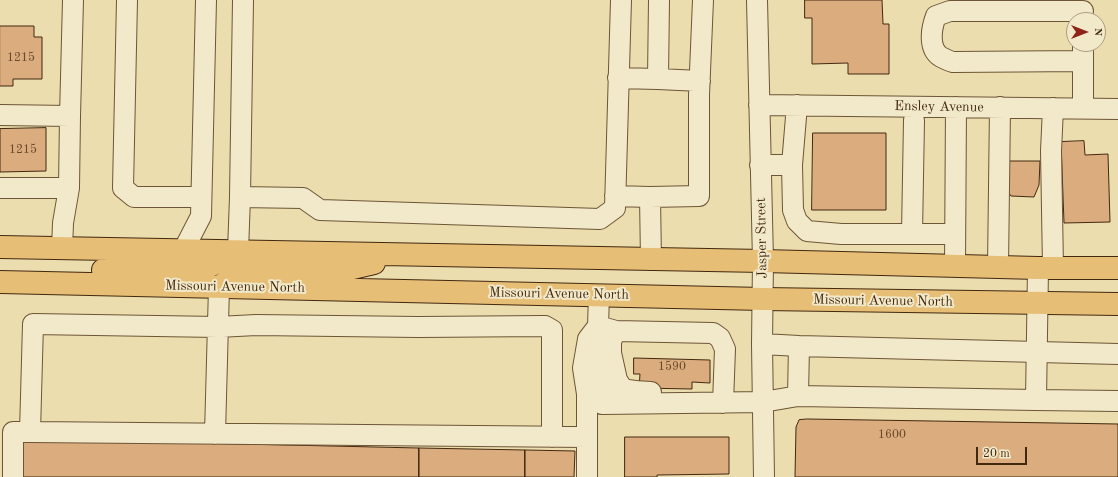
<!DOCTYPE html>
<html>
<head>
<meta charset="utf-8">
<style>
  body { margin:0 }
  #map { position:relative; width:1118px; height:477px; overflow:hidden; background:#ebddad; font-family:"Old Standard TT",serif }
  canvas { display:block }
  .north { position:absolute; left:1066px; top:12px; width:40px; height:40px; box-sizing:border-box; background:#f2e9ca; border:1px solid #ac9c80; border-radius:50%; rotate:90deg; font-size:11px; font-weight:700; line-height:16px; text-align:center; color:#432810 }
  .north::after { content:''; display:block; margin:auto; width:14px; height:18px; background:#8f2418; clip-path:polygon(50% 0,100% 100%,50% 72%,0 100%) }
  .scale { position:absolute; left:976px; top:447px; width:51px; height:18px; box-sizing:border-box; border:2px solid #432810; border-top:0; padding-left:5px; font-size:12px; line-height:14px; white-space:nowrap; color:#432810; -webkit-text-stroke:3px #f2e9ca; paint-order:stroke }
</style>
</head>
<body>
<div id="map">
<canvas width="1118" height="477"></canvas>
<div class="north">N</div>
<div class="scale">20 m</div>
</div>
<script>
const context = document.querySelector('canvas').getContext('2d');
context.lineJoin = 'round';
function fill(path, color) { context.fillStyle = color; context.fill(path, 'evenodd'); }
function strokePath(path, color, width, dash) { context.strokeStyle = color; context.lineWidth = width; context.lineCap = dash ? 'butt' : 'round'; context.setLineDash(dash || []); context.stroke(path); }
function label(font, color, halo, rows, align = 'center') {
  context.font = font + ' "Old Standard TT",serif'; context.lineWidth = 4; context.setLineDash([]); context.textBaseline = 'middle'; context.strokeStyle = halo; context.fillStyle = color; for (const [text, x, y, turn = 0] of rows) {
    context.save(); context.translate(x, y); context.rotate((+turn || 0) * Math.PI / 180); context.textAlign = isNaN(turn) ? turn : align; if (halo) context.strokeText(text, 0, 0); context.fillText(text, 0, 0); context.restore();
  }
}
const building = new Path2D(`
  M 805,0 L 882,0 L 883,24 L 889,24 L 889,74 L 848,74 L 848,63 L 812,64 L 812,18 L 805,18 Z
  M 0,26 L 34,26 L 34,37 L 42,37 L 42,79 L 13,79 L 13,86 L 0,86 Z
  M 46,128 L 46,171 L 0,172 L 0,129 Z
  M 813,133 L 886,133 L 886,210 L 812,210 Z
  M 1084,141 L 1085,155 L 1108,154 L 1110,222 L 1064,223 L 1061,142 Z
  M 1006,161 L 1040,161 L 1039,185 L 1034,197 L 1011,196 L 1006,189 Z
  M 634,358 L 710,360 L 710,383 L 692,382 L 692,389 L 639,388 L 640,374 L 634,374 Z
  M 807,419 L 1118,424 L 1118,477 L 795,477 L 796,427 L 799,420 Z
  M 625,437 L 729,437 L 729,474 L 657,475 L 657,477 L 625,477 Z
  M 21,439 L 419,448 L 419,477 L 20,477 Z
  M 419,448 L 525,450 L 525,477 L 419,477 Z
  M 525,450 L 575,451 L 574,477 L 525,477 Z`);
fill(building, '#dbac7e');
strokePath(building, '#432810', 1);
const minor = new Path2D(`
  M 127,0 L 123,188 L 134,197 L 201,197
  M 757,0 L 763,261 L 762,344 L 764,477
  M 1083,11 L 950,11 L 936,16 C 931,29 928,49 941,57 C 945,59 949,61 953,62 L 1083,61
  M 1083,44 L 1083,108
  M 618,78 L 658,79 L 659,0
  M 658,79 L 700,81
  M 759,105 L 1118,109
  M 1053,108 L 1051,151 L 1053,268
  M 0,115 L 70,116
  M 760,165 L 792,165 L 793,210 L 797,221 L 807,231 L 841,234 L 955,234
  M 792,165 L 797,105
  M 0,188 L 69,188
  M 615,196 L 650,197 L 699,196 L 699,95 L 703,0
  M 240,197 L 243,0
  M 650,197 L 651,260
  M 912,234 L 914,120
  M 62,249 L 63,223 L 69,188 L 70,116 L 73,0
  M 183,251 L 201,216 L 206,0
  M 238,251 L 240,197 L 303,198 L 320,210 L 600,219 L 615,208 L 621,0
  M 955,266 L 956,107
  M 998,267 L 1000,107
  M 598,326 L 616,331 L 713,333 L 720,338 L 725,349 L 723,403
  M 615,333 L 611,341 L 611,353 L 617,380 L 623,389
  M 611,341 C 602,348 594,354 594,366 C 594,371 596,377 599,380 C 607,389 639,392 651,392
  M 762,344 L 799,346 L 1118,354
  M 587,394 L 602,404 L 763,402 L 798,396 L 1036,400 L 1038,268
  M 798,396 L 799,346
  M 1036,400 L 1118,401
  M 215,434 L 219,287
  M 552,437 L 552,330 L 545,326 L 418,327 L 256,325 L 218,327 L 33,324 L 30,432 L 587,437
  M 13,477 L 13,432 L 30,432
  M 587,477 L 587,394 L 583,368 L 588,339 L 598,326 L 599,295`);
const major = new Path2D(`
  M 0,247 L 763,261 L 1038,268 L 1118,268
  M 103,270 L 206,268 L 236,252
  M 0,282 L 763,299 L 1118,304
  M 219,287 L 237,275 L 253,270 L 344,270 L 374,263`);
strokePath(minor, '#6d5537', 22);
strokePath(major, '#432810', 24);
strokePath(minor, '#f2e9ca', 20);
strokePath(major, '#e6be76', 22);
label('12px', '#69492c', null, [
  ["1215",21,58],
  ["1215",23,150],
  ["1590",672,367],
  ["1600",892,435]
]);
label('14px', '#432810', '#f2e9ca', [
  ["Ensley Avenue",939,107,1],
  ["Jasper Street",762,238,-91],
  ["Missouri Avenue North",235,287,1],
  ["Missouri Avenue North",559,294,1],
  ["Missouri Avenue North",883,301,1]
]);
</script>
</body>
</html>
